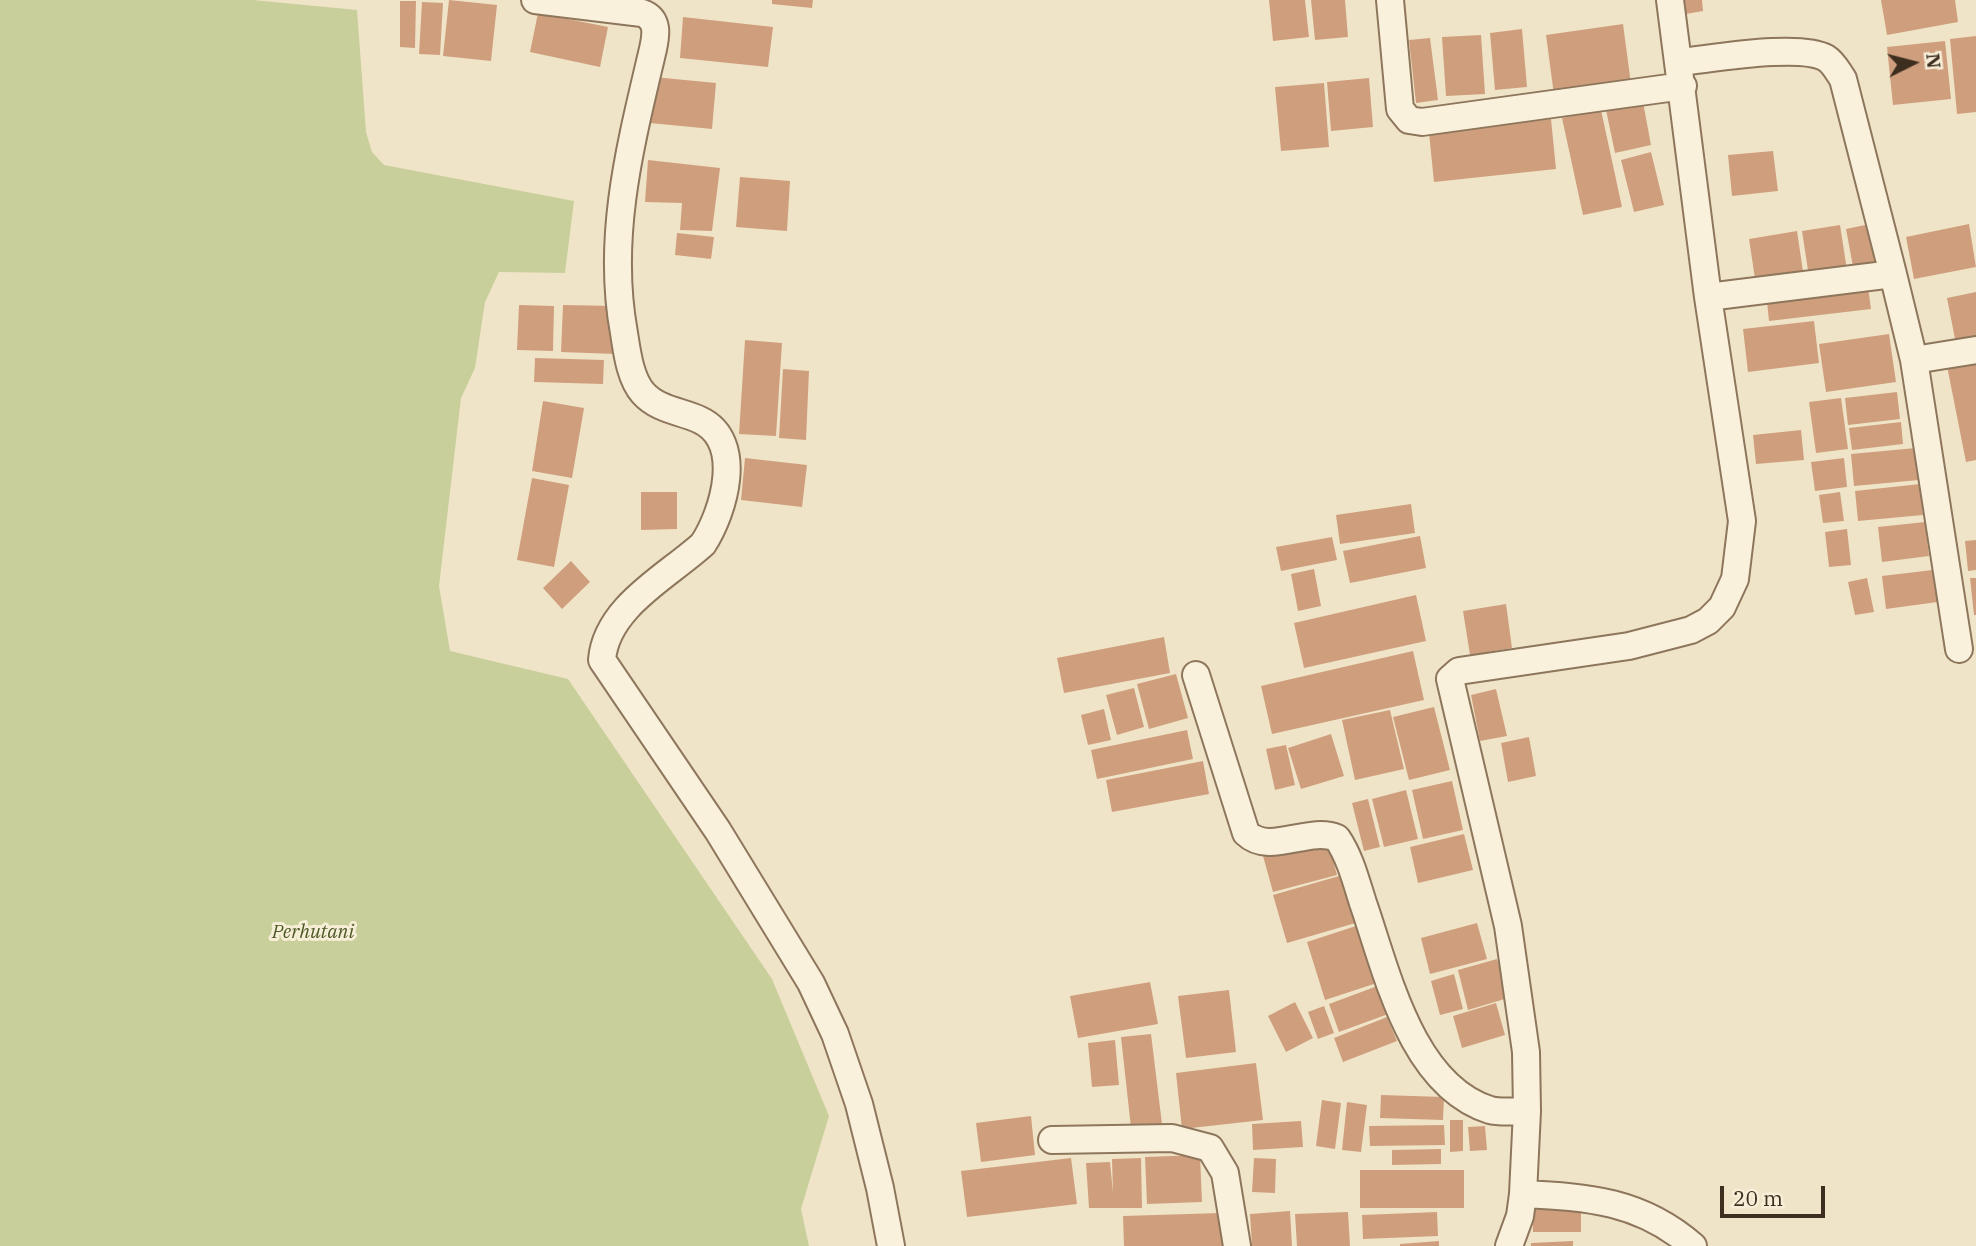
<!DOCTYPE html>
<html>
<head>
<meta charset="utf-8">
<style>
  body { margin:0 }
  #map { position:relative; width:1976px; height:1246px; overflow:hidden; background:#f0e4c8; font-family:"IBM Plex Serif",serif }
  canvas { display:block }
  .north { position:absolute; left:1878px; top:28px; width:70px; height:70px; -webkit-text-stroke:5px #f7eed8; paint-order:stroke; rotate:84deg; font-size:19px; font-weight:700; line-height:28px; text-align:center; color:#3d2e20 }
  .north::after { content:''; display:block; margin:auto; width:24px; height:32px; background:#3d2e20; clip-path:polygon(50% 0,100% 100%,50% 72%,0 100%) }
  .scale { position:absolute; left:1720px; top:1186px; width:105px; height:32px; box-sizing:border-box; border:4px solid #3d2e20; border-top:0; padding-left:9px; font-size:21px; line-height:24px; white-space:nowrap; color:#3d2e20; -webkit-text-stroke:5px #f7eed8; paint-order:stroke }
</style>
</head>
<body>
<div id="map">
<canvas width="1976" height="1246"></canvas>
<div class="north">N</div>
<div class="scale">20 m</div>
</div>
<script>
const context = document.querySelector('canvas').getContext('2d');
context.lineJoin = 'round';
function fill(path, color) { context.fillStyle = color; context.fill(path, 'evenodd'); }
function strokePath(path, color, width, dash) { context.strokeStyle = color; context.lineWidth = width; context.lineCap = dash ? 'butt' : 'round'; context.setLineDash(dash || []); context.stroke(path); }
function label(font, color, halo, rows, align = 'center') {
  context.font = font + ' "IBM Plex Serif",serif'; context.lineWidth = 6; context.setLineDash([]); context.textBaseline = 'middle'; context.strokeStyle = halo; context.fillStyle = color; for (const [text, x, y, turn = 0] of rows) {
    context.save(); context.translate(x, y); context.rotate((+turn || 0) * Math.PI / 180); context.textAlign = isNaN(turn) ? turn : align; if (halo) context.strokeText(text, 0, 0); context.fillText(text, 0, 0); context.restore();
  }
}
fill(new Path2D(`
  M 0,0 L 253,0 L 357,10 L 366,132 L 372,152 L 384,165 L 574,201 L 565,273 L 499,272 L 485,302 L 475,368 L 461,398 L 439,586 L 450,651 L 568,679 L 772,979 L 829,1116 L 801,1209 L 809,1246 L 0,1246 Z`), '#c9cf9b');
fill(new Path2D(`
  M 449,0 L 497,5 L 491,61 L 443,56 Z
  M 772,0 L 813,0 L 812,8 L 772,4 Z
  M 1269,0 L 1305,0 L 1309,37 L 1273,41 Z
  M 1311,0 L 1345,0 L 1348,37 L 1315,40 Z
  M 1678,0 L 1702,0 L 1703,11 L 1680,15 Z
  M 1881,0 L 1955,0 L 1958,22 L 1887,35 Z
  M 400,1 L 416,1 L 415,48 L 400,47 Z
  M 422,2 L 443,3 L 440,55 L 419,54 Z
  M 538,13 L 608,27 L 600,67 L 530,52 Z
  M 683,17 L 773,27 L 768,67 L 680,58 Z
  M 1623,24 L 1631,84 L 1554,95 L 1546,35 Z
  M 1522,29 L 1527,87 L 1495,90 L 1490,33 Z
  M 1481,35 L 1485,94 L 1446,96 L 1442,37 Z
  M 1976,36 L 1976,112 L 1957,114 L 1950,39 Z
  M 1430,38 L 1438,100 L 1416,103 L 1409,40 Z
  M 1945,41 L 1951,99 L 1893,105 L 1887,47 Z
  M 654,77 L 716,83 L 712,129 L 650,123 Z
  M 1369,78 L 1373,127 L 1331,131 L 1327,82 Z
  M 1324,83 L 1329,147 L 1281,151 L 1275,87 Z
  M 1643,102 L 1651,145 L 1615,153 L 1606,110 Z
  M 1601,110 L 1622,207 L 1583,215 L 1562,118 Z
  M 1551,119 L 1556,169 L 1434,182 L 1429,133 Z
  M 1773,151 L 1778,191 L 1732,196 L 1728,155 Z
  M 1651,152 L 1664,205 L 1634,212 L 1621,160 Z
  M 648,160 L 720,168 L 712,231 L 680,230 L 682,203 L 645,202 Z
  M 740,177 L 790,181 L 787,231 L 736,227 Z
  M 1870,224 L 1878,268 L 1854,272 L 1846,229 Z
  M 1969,224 L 1976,267 L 1914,279 L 1906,237 Z
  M 1840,225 L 1847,270 L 1809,277 L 1802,231 Z
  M 1797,231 L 1804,278 L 1756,285 L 1749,239 Z
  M 677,233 L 714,237 L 711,259 L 675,255 Z
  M 1867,279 L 1871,309 L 1769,321 L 1766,292 Z
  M 1976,292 L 1976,340 L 1956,344 L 1947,298 Z
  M 519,305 L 554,306 L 553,351 L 517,350 Z
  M 563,305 L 616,306 L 615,354 L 561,352 Z
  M 1814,321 L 1819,363 L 1748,372 L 1743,329 Z
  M 1889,334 L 1896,382 L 1826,392 L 1819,344 Z
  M 745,340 L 782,343 L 776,436 L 739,434 Z
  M 535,358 L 604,360 L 603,384 L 534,382 Z
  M 1976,361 L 1976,460 L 1966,462 L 1947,366 Z
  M 783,369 L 809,371 L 806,440 L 779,438 Z
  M 1897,392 L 1900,419 L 1848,425 L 1845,398 Z
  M 1841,398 L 1848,449 L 1816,453 L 1809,402 Z
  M 543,401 L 584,408 L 572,478 L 532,471 Z
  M 1901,422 L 1903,444 L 1852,450 L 1849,428 Z
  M 1801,430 L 1804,460 L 1756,464 L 1753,435 Z
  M 1916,448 L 1919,480 L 1854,486 L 1851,454 Z
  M 745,458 L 807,465 L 802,507 L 741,500 Z
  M 1844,458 L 1847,487 L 1815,491 L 1811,462 Z
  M 532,478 L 569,485 L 554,567 L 517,560 Z
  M 1920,484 L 1923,515 L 1858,521 L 1855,491 Z
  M 641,492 L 677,492 L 677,529 L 641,530 Z
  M 1840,492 L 1844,521 L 1823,523 L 1819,495 Z
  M 1411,504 L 1415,533 L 1340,544 L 1336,515 Z
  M 1925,522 L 1929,556 L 1882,562 L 1878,527 Z
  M 1847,529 L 1851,565 L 1829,567 L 1825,532 Z
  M 1420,536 L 1426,568 L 1350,583 L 1343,551 Z
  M 1332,537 L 1337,560 L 1281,571 L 1276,547 Z
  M 1976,540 L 1976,570 L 1968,571 L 1965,541 Z
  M 571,561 L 590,582 L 562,609 L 543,588 Z
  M 1314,569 L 1321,606 L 1298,611 L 1291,574 Z
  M 1941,569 L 1945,601 L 1886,609 L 1882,576 Z
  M 1867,578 L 1874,612 L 1855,615 L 1848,582 Z
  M 1970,578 L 1976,578 L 1976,615 L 1974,615 Z
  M 1416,595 L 1426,641 L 1304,668 L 1294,623 Z
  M 1506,604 L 1512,648 L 1470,655 L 1463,611 Z
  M 1164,637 L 1170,673 L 1064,693 L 1057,658 Z
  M 1413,651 L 1424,700 L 1272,734 L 1261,686 Z
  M 1176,674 L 1188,718 L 1149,729 L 1137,684 Z
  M 1134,688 L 1144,727 L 1117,735 L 1106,695 Z
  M 1496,689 L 1507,736 L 1480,741 L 1471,695 Z
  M 1434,707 L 1450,770 L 1409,780 L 1393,717 Z
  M 1104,709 L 1111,740 L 1088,745 L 1081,715 Z
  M 1390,710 L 1404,769 L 1355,780 L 1342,720 Z
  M 1187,730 L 1193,759 L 1097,779 L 1091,750 Z
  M 1331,734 L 1344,776 L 1301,789 L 1288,748 Z
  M 1529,737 L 1536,776 L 1508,782 L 1501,743 Z
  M 1286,745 L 1295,785 L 1275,790 L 1266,749 Z
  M 1203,761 L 1209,794 L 1112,812 L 1106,780 Z
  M 1452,781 L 1463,830 L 1423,839 L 1412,790 Z
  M 1406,790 L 1418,839 L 1384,847 L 1372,799 Z
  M 1368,799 L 1380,847 L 1364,851 L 1352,803 Z
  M 1464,834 L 1473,870 L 1418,883 L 1410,847 Z
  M 1327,838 L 1337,875 L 1273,892 L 1263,856 Z
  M 1346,874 L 1359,922 L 1287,943 L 1273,895 Z
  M 1477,923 L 1487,959 L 1430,974 L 1421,938 Z
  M 1362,924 L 1380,982 L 1325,1000 L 1307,942 Z
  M 1497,959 L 1508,998 L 1468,1010 L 1458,970 Z
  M 1454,974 L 1463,1009 L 1440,1015 L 1431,981 Z
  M 1150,982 L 1158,1024 L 1078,1038 L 1070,996 Z
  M 1380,985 L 1391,1013 L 1339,1032 L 1329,1004 Z
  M 1229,990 L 1236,1052 L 1186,1058 L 1178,996 Z
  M 1295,1002 L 1313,1038 L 1286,1052 L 1268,1016 Z
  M 1496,1003 L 1505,1035 L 1462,1048 L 1453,1016 Z
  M 1324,1006 L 1334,1033 L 1318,1039 L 1308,1012 Z
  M 1387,1017 L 1397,1041 L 1343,1062 L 1334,1038 Z
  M 1151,1034 L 1162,1124 L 1131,1128 L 1121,1037 Z
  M 1115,1040 L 1119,1085 L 1092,1087 L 1088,1043 Z
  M 1256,1063 L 1263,1120 L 1182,1129 L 1176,1073 Z
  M 1381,1095 L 1444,1097 L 1443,1120 L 1380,1118 Z
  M 1322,1100 L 1341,1103 L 1335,1149 L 1316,1146 Z
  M 1347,1102 L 1367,1105 L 1361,1152 L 1342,1150 Z
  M 1031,1116 L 1035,1155 L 981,1162 L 976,1123 Z
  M 1450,1120 L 1463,1120 L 1463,1151 L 1450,1152 Z
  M 1301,1121 L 1303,1147 L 1253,1150 L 1252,1124 Z
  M 1444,1125 L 1445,1145 L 1370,1146 L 1369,1126 Z
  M 1485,1126 L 1487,1150 L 1470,1151 L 1468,1127 Z
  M 1441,1149 L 1441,1164 L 1392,1165 L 1392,1150 Z
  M 1200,1155 L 1202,1202 L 1147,1204 L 1145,1157 Z
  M 1071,1158 L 1077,1204 L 967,1217 L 961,1171 Z
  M 1141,1158 L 1142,1208 L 1089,1208 L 1086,1163 L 1110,1162 L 1113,1193 L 1112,1159 Z
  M 1254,1158 L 1276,1159 L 1275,1193 L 1252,1192 Z
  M 1360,1170 L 1464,1170 L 1464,1208 L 1360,1208 Z
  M 1581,1202 L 1581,1232 L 1533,1232 L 1532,1203 Z
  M 1290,1211 L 1292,1246 L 1252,1246 L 1250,1214 Z
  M 1348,1212 L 1350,1246 L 1297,1246 L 1295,1214 Z
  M 1437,1212 L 1438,1236 L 1363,1239 L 1362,1215 Z
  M 1220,1213 L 1222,1246 L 1124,1246 L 1123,1216 Z
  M 1439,1241 L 1439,1246 L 1400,1246 L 1400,1244 Z
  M 1573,1241 L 1573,1246 L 1531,1246 L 1531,1243 Z`), '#cf9f7d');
const minor = new Path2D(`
  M 535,0 L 642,13 C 659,19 656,35 653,49 C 631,143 606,236 624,333 C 627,352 630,378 643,393 C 658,410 681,411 700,420 C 745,441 724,512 703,544 C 668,576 606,607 602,660 L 718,831 L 811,983 L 835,1034 L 859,1104 L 880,1188 L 891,1246
  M 1390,0 L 1400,109 L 1409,120 L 1422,122 L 1683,86
  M 1679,62 C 1711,59 1800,43 1826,58 C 1834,63 1838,72 1843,79 L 1893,274
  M 1708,297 L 1893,274 L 1914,360 L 1959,649
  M 1914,360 L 1976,350
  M 1196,675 L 1246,833 C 1270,856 1308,826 1337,838 C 1350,857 1356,881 1363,903 C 1387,972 1411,1085 1490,1110 C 1501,1113 1516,1111 1527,1111
  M 1052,1140 L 1172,1138 L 1210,1148 L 1225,1173 L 1237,1246
  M 1523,1194 C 1589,1197 1641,1201 1693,1246
  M 1509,1246 L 1520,1216 L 1523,1194 L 1527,1111 L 1526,1052 L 1508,926 L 1450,679 L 1459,671 L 1629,646 L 1691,630 L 1708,621 L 1722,607 L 1735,579 L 1742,521 L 1708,297 L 1670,0`);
strokePath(minor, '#8d765c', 30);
strokePath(minor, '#faf1dc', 26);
label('italic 19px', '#4d5a26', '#f7eed8', [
  ["Perhutani",313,933]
]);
</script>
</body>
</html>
